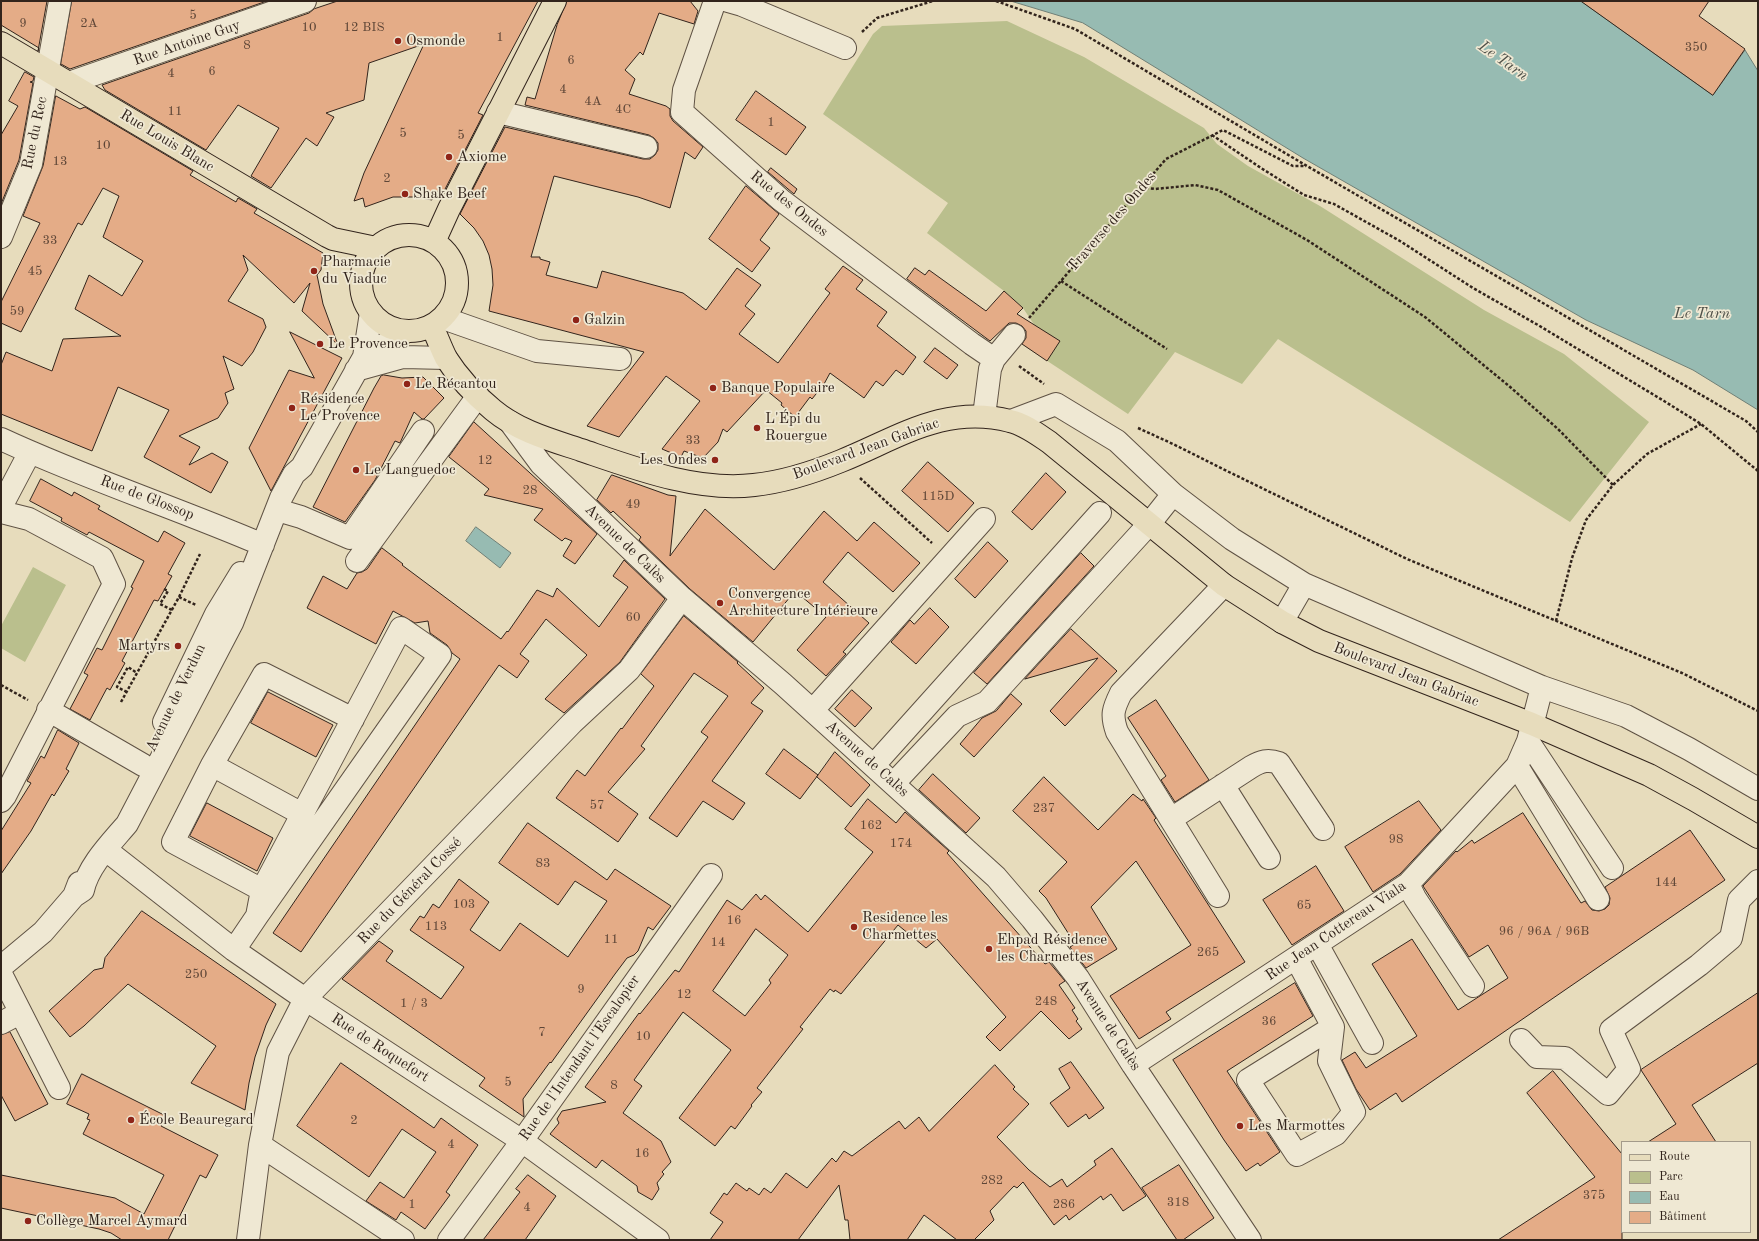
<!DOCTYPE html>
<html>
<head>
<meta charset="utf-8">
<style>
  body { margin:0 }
  #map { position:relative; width:1759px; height:1241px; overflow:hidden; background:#e7dcbc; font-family:"Old Standard TT",serif }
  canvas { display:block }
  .frame { position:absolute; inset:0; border:2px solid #32241c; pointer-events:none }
  .legend { position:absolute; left:1621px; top:1141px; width:130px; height:92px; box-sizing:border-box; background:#efe8d3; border:1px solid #a39a8a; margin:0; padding:5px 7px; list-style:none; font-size:12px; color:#32241c }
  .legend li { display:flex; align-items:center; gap:8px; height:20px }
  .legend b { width:20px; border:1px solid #a39a8a }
</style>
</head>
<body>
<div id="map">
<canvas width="1759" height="1241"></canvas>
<div class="frame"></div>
<ul class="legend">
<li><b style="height:5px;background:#e7dcbc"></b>Route</li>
<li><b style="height:11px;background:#babf8d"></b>Parc</li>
<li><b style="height:11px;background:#97bbb2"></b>Eau</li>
<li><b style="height:11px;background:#e4ac87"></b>Bâtiment</li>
</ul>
</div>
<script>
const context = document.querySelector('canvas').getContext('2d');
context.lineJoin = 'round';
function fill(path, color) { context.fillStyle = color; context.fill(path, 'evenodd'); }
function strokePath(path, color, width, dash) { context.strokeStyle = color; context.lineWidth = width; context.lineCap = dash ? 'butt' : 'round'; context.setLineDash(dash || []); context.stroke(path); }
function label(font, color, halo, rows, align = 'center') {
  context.font = font + ' "Old Standard TT",serif'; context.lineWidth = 3.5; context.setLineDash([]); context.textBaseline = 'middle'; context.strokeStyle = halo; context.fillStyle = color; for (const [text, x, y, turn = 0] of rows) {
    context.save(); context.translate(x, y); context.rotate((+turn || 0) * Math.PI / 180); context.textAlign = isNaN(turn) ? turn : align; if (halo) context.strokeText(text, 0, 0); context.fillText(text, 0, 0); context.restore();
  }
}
fill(new Path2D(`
  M 1007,21 L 1084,57 L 1204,128 L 1217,144 L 1248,166 L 1320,206 L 1484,310 L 1564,354 L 1649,422 L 1570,522 L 1278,339 L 1242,384 L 1175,352 L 1128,414 L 1023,345 L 1035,326 L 1023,308 L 1004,291 L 927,233 L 948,203 L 823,114 L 873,34 L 882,26 Z
  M 33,567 L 66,585 L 25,662 L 1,648 L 1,626 Z`), '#babf8d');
const water = new Path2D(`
  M 1011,1 L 1581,1 L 1713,95 L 1745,50 L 1758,71 L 1758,410 L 1693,370 L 1586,320 L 1303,158 L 1083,23 Z
  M 476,527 L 511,553 L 500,568 L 466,541 Z`);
fill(water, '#97bbb2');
strokePath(water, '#6f7f76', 1);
const building = new Path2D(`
  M 1,1 L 47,1 L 38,51 L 39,48 L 1,25 Z
  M 72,1 L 267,1 L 70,69 L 61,64 Z
  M 338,1 L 538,1 L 478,113 L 483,115 L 442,195 L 437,191 L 432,200 L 416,197 L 393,197 L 365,207 L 363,198 L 354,201 L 364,173 L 424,44 L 369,63 L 364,100 L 326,113 L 334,117 L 317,146 L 306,138 L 271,188 L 251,176 L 279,128 L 238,105 L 206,150 L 105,90 L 102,85 L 309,13 L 314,9 Z
  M 567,1 L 690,1 L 698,11 L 694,24 L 659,13 L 643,55 L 640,52 L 625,70 L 635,79 L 629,94 L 666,106 L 670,109 L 670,116 L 673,121 L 703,147 L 695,159 L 685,152 L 670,208 L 638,197 L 554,176 L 531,257 L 540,257 L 540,259 L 550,262 L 546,275 L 597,288 L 602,271 L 683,293 L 706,310 L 737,268 L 761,285 L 745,306 L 755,314 L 739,334 L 778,363 L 830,293 L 825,289 L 843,266 L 863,280 L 856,289 L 887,312 L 877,326 L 916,357 L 903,375 L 896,370 L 883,386 L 876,381 L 864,398 L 830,373 L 824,384 L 812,399 L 810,397 L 795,417 L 781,405 L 782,403 L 766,390 L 727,432 L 723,429 L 718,442 L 703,458 L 684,451 L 681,457 L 662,449 L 700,401 L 666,376 L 619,437 L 587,426 L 644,352 L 489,311 L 493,285 L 492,269 L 489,255 L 483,241 L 474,228 L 460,214 L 505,127 L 643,159 L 650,159 L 655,155 L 658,150 L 658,143 L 654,138 L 649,135 L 525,105 L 527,97 L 535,99 L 557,25 Z
  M 1581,1 L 1709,1 L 1699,16 L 1745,49 L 1713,95 Z
  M 25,72 L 34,77 L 33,81 L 30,82 L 33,83 L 19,160 L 1,204 L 1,135 L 18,106 L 9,101 Z
  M 756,91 L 806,127 L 786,155 L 736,120 Z
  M 56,96 L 80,109 L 85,107 L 193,171 L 190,175 L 236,202 L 238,198 L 257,209 L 254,213 L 323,253 L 321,270 L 317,275 L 323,304 L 338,345 L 302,311 L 310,283 L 294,303 L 243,255 L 248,270 L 228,301 L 263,319 L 266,327 L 253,352 L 242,366 L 223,356 L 234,389 L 225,393 L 228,403 L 218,418 L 179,436 L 200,447 L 189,465 L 212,453 L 228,462 L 211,493 L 144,457 L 169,410 L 118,387 L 92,451 L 1,414 L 1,365 L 6,352 L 52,371 L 63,339 L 121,336 L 75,309 L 89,275 L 122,296 L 143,261 L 103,237 L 119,196 L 103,188 L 82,225 L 78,223 L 21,332 L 1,323 L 1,302 L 40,223 L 23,216 L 43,166 Z
  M 771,168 L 797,189 L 794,194 L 768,172 Z
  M 746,186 L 779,214 L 760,240 L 770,248 L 752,272 L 709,239 Z
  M 915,268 L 925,275 L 929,270 L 986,311 L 1004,291 L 1023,308 L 1017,314 L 1060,341 L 1047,361 L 1022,344 L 1026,338 L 1026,331 L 1022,326 L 1016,323 L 1009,323 L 990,341 L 907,279 Z
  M 290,332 L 342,358 L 271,491 L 249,448 L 289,370 L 314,378 Z
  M 935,348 L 958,365 L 947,379 L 924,362 Z
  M 384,375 L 402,378 L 423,377 L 444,398 L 424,419 L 422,419 L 414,412 L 400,443 L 395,441 L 375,480 L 345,522 L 313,507 L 374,388 L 381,376 Z
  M 474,422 L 597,534 L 575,564 L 563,556 L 572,541 L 565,538 L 562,541 L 534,520 L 543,509 L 484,495 L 489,489 L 449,457 Z
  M 928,462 L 974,503 L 948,532 L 902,491 Z
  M 1046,473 L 1066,492 L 1032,530 L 1012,512 Z
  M 612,475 L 668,495 L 676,496 L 670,556 L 705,509 L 774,570 L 824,511 L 857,541 L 874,522 L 920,563 L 893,592 L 848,552 L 823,582 L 869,623 L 843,652 L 846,654 L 826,676 L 797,650 L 826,617 L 795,591 L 753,642 L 690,589 L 639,540 L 641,537 L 613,511 L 611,513 L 597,500 Z
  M 41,479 L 72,496 L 74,492 L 100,506 L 98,509 L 158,542 L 164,531 L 185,543 L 168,574 L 172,576 L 158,601 L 154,600 L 122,661 L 125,663 L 110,690 L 107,688 L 90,720 L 70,709 L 88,675 L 84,673 L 97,648 L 102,650 L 133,588 L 131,587 L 144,561 L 89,532 L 87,535 L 61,521 L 62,518 L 30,501 Z
  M 988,542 L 1008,561 L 975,598 L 955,579 Z
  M 382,548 L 403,564 L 402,565 L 501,639 L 507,631 L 508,632 L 537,590 L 553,597 L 557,588 L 599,627 L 628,587 L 613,576 L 624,560 L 665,599 L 620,662 L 564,713 L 545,699 L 587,655 L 546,619 L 520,654 L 529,661 L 517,678 L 499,665 L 301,952 L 273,933 L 460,659 L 452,653 L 447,645 L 430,633 L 428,621 L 415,623 L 393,611 L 376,644 L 307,608 L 323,576 L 347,589 L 357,573 L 362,572 L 367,569 Z
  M 1081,553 L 1094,566 L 987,684 L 974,673 Z
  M 930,608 L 949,627 L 916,664 L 891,642 L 910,620 L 914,624 Z
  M 684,616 L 738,662 L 737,663 L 764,688 L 751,703 L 763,711 L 712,781 L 745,803 L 733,820 L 703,801 L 677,837 L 649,818 L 708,737 L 701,732 L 728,696 L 694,673 L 641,746 L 645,749 L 608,792 L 638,814 L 618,842 L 556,798 L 577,770 L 585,776 L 621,728 L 622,729 L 654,686 L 641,674 Z
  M 1071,629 L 1117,671 L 1065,726 L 1050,711 L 1098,658 L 1025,679 Z
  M 852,690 L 872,708 L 855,727 L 835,709 Z
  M 268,692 L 333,725 L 316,757 L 251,723 Z
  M 1011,694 L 1022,704 L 974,757 L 960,744 L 982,718 L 996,711 Z
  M 1156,700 L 1209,780 L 1175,802 L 1161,780 L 1166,776 L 1128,718 Z
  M 58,730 L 79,743 L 66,769 L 69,771 L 54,796 L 52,794 L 31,831 L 1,874 L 1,831 L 31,783 L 27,781 L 41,756 L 44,758 Z
  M 784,749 L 818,775 L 800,799 L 766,774 Z
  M 835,752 L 870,785 L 851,807 L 817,777 Z
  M 933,774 L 980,818 L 966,833 L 919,790 Z
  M 1044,777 L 1098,830 L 1133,794 L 1142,801 L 1143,799 L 1156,818 L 1154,820 L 1245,962 L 1166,1012 L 1171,1019 L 1139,1039 L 1110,996 L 1191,945 L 1136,861 L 1091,907 L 1117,949 L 1086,968 L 1070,947 L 1075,944 L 1046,898 L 1039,891 L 1067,862 L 1013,811 Z
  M 868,799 L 896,823 L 905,812 L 949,851 L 947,853 L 1045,964 L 1049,962 L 1065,981 L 1059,985 L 1075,1008 L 1072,1010 L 1078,1019 L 1076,1021 L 1082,1029 L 1069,1039 L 1041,1011 L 1000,1051 L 986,1037 L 1006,1017 L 937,939 L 926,948 L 898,925 L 841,994 L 835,990 L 834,992 L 830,989 L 800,1027 L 803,1029 L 757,1088 L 762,1092 L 751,1105 L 752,1106 L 735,1129 L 731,1126 L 715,1146 L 679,1118 L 731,1050 L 683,1012 L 634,1080 L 642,1086 L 623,1113 L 661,1141 L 671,1162 L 662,1172 L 664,1174 L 657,1183 L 659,1189 L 652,1200 L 638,1192 L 637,1186 L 602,1160 L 596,1168 L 550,1134 L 559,1123 L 557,1119 L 562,1111 L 606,1102 L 585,1087 L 639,1013 L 640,1014 L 675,970 L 679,972 L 727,900 L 742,910 L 756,894 L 761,900 L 765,895 L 808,932 L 873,852 L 845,829 ZM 756,929 L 788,955 L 769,980 L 771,983 L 745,1016 L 713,991 Z
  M 1419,801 L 1441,830 L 1400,874 L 1373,892 L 1345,847 Z
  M 207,803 L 273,838 L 257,871 L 190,836 Z
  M 1523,813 L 1581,903 L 1585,901 L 1592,910 L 1599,911 L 1605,909 L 1609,905 L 1610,898 L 1605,887 L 1690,830 L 1725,880 L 1402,1102 L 1396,1093 L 1370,1110 L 1356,1089 L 1342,1060 L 1355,1052 L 1366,1068 L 1417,1036 L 1372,964 L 1412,939 L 1458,1010 L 1508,978 L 1488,945 L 1469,957 L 1423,886 L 1456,851 L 1457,852 L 1472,840 L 1474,843 Z
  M 528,823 L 607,880 L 615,869 L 671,906 L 653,930 L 648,927 L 638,951 L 634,955 L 627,958 L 615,974 L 551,1063 L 550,1062 L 523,1099 L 524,1117 L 479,1086 L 485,1078 L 342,979 L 379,941 L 393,951 L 386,961 L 441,999 L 464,967 L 410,930 L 420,916 L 424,918 L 433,904 L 439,908 L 459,879 L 489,902 L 470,930 L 500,951 L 520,923 L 568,957 L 607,901 L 575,881 L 558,905 L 499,863 Z
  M 1316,866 L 1344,911 L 1292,945 L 1263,900 Z
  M 142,911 L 276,1004 L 266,1025 L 255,1057 L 249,1083 L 245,1110 L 191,1083 L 216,1046 L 128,984 L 84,1026 L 70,1037 L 49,1011 L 94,970 L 103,968 L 105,958 Z
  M 1295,983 L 1313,1016 L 1227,1071 L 1280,1152 L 1260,1166 L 1258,1163 L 1246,1171 L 1224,1140 L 1173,1060 Z
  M 1758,993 L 1758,1063 L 1692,1105 L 1716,1142 L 1648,1142 L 1676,1124 L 1641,1070 Z
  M 10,1032 L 48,1104 L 15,1121 L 1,1095 L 1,1035 Z
  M 1071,1062 L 1104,1108 L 1089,1119 L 1086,1114 L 1068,1127 L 1050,1103 L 1070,1088 L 1059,1069 Z
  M 341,1063 L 434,1128 L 441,1118 L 478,1145 L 446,1192 L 450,1195 L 425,1229 L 401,1212 L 396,1220 L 366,1201 L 380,1182 L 404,1198 L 436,1152 L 402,1129 L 369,1177 L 297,1126 Z
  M 995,1065 L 1015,1087 L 1013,1089 L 1029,1104 L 997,1137 L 1029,1170 L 1050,1187 L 1062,1179 L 1067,1187 L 1096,1165 L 1094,1161 L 1112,1148 L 1146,1196 L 1123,1211 L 1111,1194 L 1103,1200 L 1101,1196 L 1069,1220 L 1066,1215 L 1054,1225 L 1023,1182 L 1017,1188 L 1014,1186 L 990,1211 L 994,1220 L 974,1240 L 957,1240 L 924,1215 L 907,1240 L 850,1240 L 848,1220 L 845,1220 L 839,1185 L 798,1240 L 710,1240 L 723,1222 L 710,1213 L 724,1193 L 727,1195 L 736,1183 L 747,1191 L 749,1188 L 759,1195 L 764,1188 L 771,1193 L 786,1173 L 807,1188 L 832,1158 L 836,1162 L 844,1151 L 852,1156 L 899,1121 L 905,1129 L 919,1117 L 929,1131 Z
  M 1553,1071 L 1622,1154 L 1622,1240 L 1498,1240 L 1595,1177 L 1527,1093 Z
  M 82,1074 L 166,1116 L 161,1126 L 218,1155 L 206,1178 L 200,1175 L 168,1240 L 122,1240 L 111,1233 L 99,1229 L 1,1208 L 1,1175 L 115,1198 L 144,1214 L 164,1175 L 83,1134 L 90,1120 L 87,1119 L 89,1114 L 67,1104 Z
  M 1179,1165 L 1214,1218 L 1183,1240 L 1177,1240 L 1142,1188 Z
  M 528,1175 L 556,1196 L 525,1240 L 483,1240 L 520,1192 L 516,1189 Z`);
fill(building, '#e4ac87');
strokePath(building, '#32241c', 1);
const minor = new Path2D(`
  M 715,1 L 684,90 L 682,112 L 781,200 L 972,344 L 994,359
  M 728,1 L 742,5 L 845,48
  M 69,83 L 305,1
  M 498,112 L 646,147
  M 1,237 L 31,164 L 60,1
  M 443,318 L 537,351 L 620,359
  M 364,357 L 405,332
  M 356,370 L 403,357 L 446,358
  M 984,416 L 990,369 L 994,359 L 1014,335
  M 1011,421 L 1056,404 L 1117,441 L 1173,494 L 1232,539 L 1304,584 L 1542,687 L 1626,716 L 1689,749 L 1758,789
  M 510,422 L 541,464 L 682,598 L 783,684 L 996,877 L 1032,919 L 1078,978 L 1133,1065 L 1250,1240
  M 1,439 C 87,479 177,508 263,545
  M 1,507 L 30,452
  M 1,512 L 29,519 L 102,558 L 114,584 L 5,796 L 1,801
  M 284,512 L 301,517 L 350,538 L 423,431
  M 357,561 L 478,396
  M 1282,622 L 1304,584
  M 48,710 L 143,765
  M 813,710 L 984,519
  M 164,722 L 216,614 L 241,573
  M 1528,741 L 1612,868
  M 212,765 L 302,814
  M 874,765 L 1100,513
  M 1517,766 L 1598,899
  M 894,783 L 957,716 L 987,702 L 1150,523 L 1173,494
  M 1223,785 L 1269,858
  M 1171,819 L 1251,767 C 1261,761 1268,759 1279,763 L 1323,829
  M 106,850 L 234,950 L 305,999 L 522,1141 L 658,1240
  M 1408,884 L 1415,898 L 1473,986
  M 262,890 L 173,842 L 212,765 L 264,674 L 353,719
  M 74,896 L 83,890 C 88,866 111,843 127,824 L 232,623 L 281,498 L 294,474 L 302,467 L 364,357 L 371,313
  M 1218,896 L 1117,732 C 1111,715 1113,709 1121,693 L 1224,585
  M 1317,944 L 1372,1043
  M 234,950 L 257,916 L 440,655 L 401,628 L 262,890 L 257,916
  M 1296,958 L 1333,1027 L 1329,1061 L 1354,1112 L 1336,1134 L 1297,1155 L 1248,1080 L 1333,1027
  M 1,967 L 43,932 L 74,896 L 79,883
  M 1,974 L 59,1088
  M 1,1023 L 20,1013
  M 1521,1040 L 1537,1057 L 1565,1058 L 1608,1094 L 1629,1069 L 1611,1030 L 1699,965 L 1731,938 L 1739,900 L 1758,881
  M 1133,1065 L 1408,884 L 1517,766 L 1528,741 L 1542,687
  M 260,1145 L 403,1240
  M 248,1240 L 260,1145 L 278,1052 L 305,999 L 572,723 L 629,670 L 682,598
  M 449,1240 L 522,1141 L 711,875`);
const major = new Path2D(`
  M 1,43 L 327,236 L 333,239 L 376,248
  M361 283a48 48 0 1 1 96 0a48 48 0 1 1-96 0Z
  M 434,242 L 449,209 L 555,1
  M 432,326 C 437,337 441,348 446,358 C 458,377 476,396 493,410 C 518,431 551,440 581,450 C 634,468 697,492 754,485 C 783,482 814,472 841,461 C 898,438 945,404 1010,421 C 1024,424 1037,434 1049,442 L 1224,585 L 1282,622 L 1319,641 L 1532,724 L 1649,775 L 1693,799 L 1758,837`);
strokePath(minor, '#5f5244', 24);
strokePath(major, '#32241c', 24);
strokePath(new Path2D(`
  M 996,1 L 1075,29 L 1307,166 L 1746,421 L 1758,432
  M 862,32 L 877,18 L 933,1
  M 1212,135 L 1261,168 L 1304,195 L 1334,204 L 1400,241 L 1473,288 L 1538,325 L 1664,401 L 1701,424 L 1758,471
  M 1141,187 L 1155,189 L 1195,185 L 1218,190 L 1307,240 L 1425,317 L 1509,386 L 1558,429 L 1613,485
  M 1061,281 L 1167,349
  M 1029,318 L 1166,159 L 1223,130 L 1293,166 L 1306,166
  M 1019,366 L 1044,384
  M 1138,428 L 1173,444 L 1229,472 L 1407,559 L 1682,673 L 1758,711
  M 860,478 L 932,543
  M 164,589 L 168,591 L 160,604 L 172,610
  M 179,597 L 196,605
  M 1556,621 L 1572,558 L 1586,520 L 1613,485 L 1647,454 L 1701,424
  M 1,685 L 28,700
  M 127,692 L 117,687 L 128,667 L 137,673
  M 121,702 L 179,597 L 200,554`), '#32241c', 2.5, [3, 2]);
strokePath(minor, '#efe8d3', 22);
strokePath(major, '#e7dcbc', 22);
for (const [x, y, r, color] of [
  [398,41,4,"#8f2418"],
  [449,157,4,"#8f2418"],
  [405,194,4,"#8f2418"],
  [314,271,4,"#8f2418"],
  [576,320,4,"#8f2418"],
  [320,344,4,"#8f2418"],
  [407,384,4,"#8f2418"],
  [713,388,4,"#8f2418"],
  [292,408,4,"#8f2418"],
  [757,428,4,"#8f2418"],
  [715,460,4,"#8f2418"],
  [356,470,4,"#8f2418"],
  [720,603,4,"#8f2418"],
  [178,646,4,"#8f2418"],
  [854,927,4,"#8f2418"],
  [989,949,4,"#8f2418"],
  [131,1120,4,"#8f2418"],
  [1240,1126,4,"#8f2418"],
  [28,1221,4,"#8f2418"]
]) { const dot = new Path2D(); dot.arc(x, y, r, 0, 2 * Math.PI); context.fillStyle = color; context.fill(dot); strokePath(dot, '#efe8d3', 1.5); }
label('13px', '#5e4637', null, [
  ["5",193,16],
  ["9",23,24],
  ["2A",89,24],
  ["10",309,28],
  ["12 BIS",364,28],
  ["1",500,38],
  ["8",247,46],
  ["350",1696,48],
  ["6",571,61],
  ["6",212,72],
  ["4",171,74],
  ["4",563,90],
  ["4A",593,102],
  ["4C",623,110],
  ["11",175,112],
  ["1",771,123],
  ["5",403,134],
  ["5",461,136],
  ["10",103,146],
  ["13",60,162],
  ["2",387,179],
  ["33",50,241],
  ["45",35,272],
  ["59",17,312],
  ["33",693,441],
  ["12",485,461],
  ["28",530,491],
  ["115D",938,497],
  ["49",633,505],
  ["60",633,618],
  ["57",597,806],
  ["237",1044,809],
  ["162",871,826],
  ["98",1396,840],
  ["174",901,844],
  ["83",543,864],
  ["144",1666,883],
  ["103",464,905],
  ["65",1304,906],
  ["16",734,921],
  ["113",436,927],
  ["96 / 96A / 96B",1544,932],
  ["11",611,940],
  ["14",718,943],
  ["265",1208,953],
  ["250",196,975],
  ["9",581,990],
  ["12",684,995],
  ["248",1046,1002],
  ["1 / 3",414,1004],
  ["36",1269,1022],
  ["7",542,1033],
  ["10",643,1037],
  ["5",508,1083],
  ["8",614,1086],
  ["2",354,1121],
  ["4",451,1145],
  ["16",642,1154],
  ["282",992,1181],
  ["375",1594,1196],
  ["318",1178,1203],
  ["1",412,1205],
  ["286",1064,1205],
  ["4",527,1208]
]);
label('15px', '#32241c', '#efe8d3', [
  ["Osmonde",406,41],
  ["Axiome",457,157],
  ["Shake Beef",413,194],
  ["Pharmacie",322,262],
  ["du Viaduc",322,279],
  ["Galzin",584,320],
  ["Le Provence",328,344],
  ["Le Récantou",415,384],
  ["Banque Populaire",721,388],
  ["Résidence",300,399],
  ["Le Provence",300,416],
  ["L'Épi du",765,419],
  ["Rouergue",765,436],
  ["Les Ondes",707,460,"right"],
  ["Le Languedoc",364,470],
  ["Convergence",728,594],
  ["Architecture Intérieure",728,611],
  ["Martyrs",170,646,"right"],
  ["Residence les",862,918],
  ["Charmettes",862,935],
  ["Ehpad Résidence",997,940],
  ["les Charmettes",997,957],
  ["École Beauregard",139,1120],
  ["Les Marmottes",1248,1126],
  ["Collège Marcel Aymard",36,1221]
], 'left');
label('15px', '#32241c', '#efe8d3', [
  ["Rue Antoine Guy",187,43,-19],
  ["Rue du Rec",35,133,-78],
  ["Rue Louis Blanc",167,141,31],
  ["Rue des Ondes",789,204,39],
  ["Traverse des Ondes",1112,222,-49],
  ["Boulevard Jean Gabriac",866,449,-20],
  ["Rue de Glossop",147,498,21],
  ["Avenue de Calès",625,544,44],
  ["Boulevard Jean Gabriac",1406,675,21],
  ["Avenue de Verdun",176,698,-64],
  ["Avenue de Calès",867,759,42],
  ["Rue du Général Cossé",410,891,-46],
  ["Rue Jean Cottereau Viala",1336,931,-34],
  ["Avenue de Calès",1108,1025,57],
  ["Rue de Roquefort",380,1048,33],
  ["Rue de l'Intendant l'Escalopier",580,1058,-55]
]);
label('italic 16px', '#505149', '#efe8d3', [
  ["Le Tarn",1503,61,35],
  ["Le Tarn",1702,314]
]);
</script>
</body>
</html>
